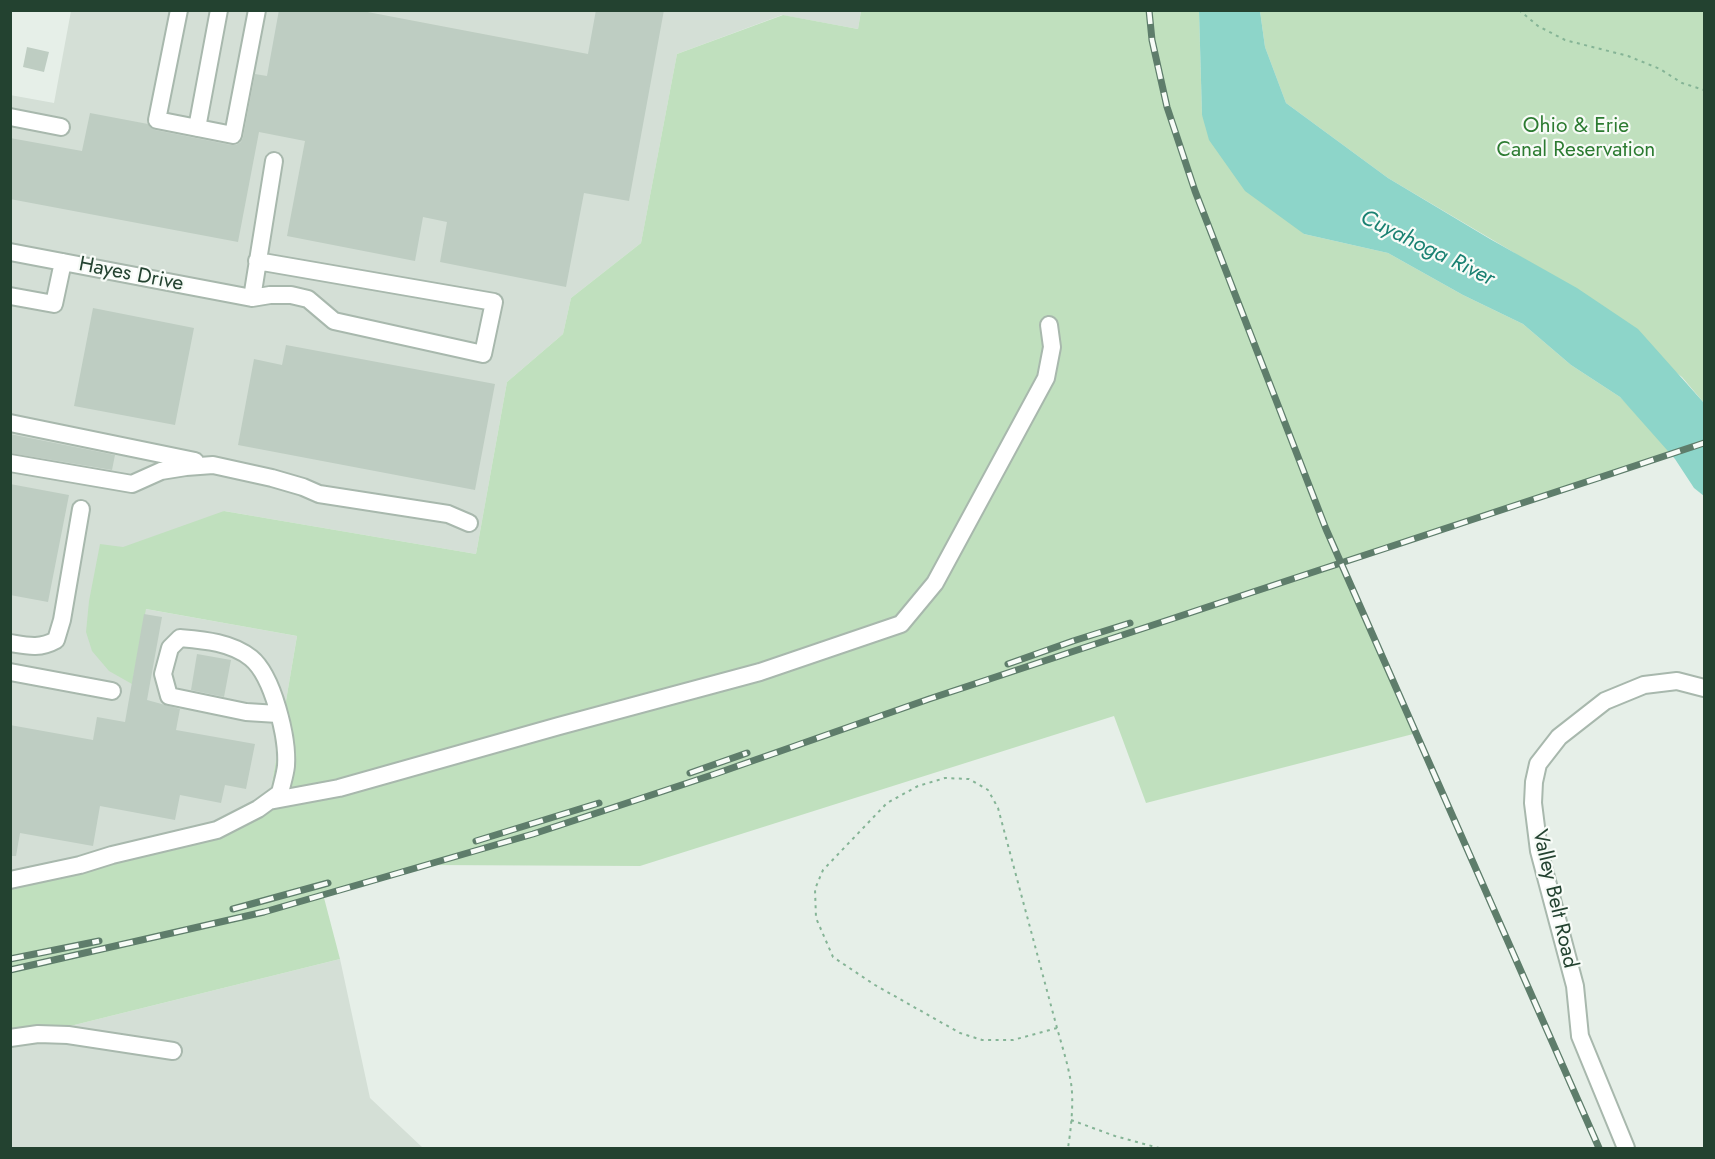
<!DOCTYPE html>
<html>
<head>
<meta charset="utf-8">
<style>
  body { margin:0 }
  #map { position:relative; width:1715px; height:1159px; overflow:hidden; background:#e6efe8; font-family:Jost,sans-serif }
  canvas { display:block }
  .frame { position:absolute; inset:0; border:12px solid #234230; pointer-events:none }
</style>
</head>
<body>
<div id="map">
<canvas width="1715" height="1159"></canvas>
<div class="frame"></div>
</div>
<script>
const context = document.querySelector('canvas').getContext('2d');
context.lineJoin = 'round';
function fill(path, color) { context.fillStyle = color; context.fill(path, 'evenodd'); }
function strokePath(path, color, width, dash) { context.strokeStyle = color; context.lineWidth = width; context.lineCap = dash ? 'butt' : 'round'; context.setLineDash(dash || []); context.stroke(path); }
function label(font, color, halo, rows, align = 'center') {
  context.font = font + ' Jost,sans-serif'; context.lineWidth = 4.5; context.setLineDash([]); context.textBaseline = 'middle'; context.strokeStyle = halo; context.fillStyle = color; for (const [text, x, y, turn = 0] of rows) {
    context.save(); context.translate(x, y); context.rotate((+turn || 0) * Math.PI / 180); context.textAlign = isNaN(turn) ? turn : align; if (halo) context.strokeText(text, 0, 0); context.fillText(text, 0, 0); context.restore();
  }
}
fill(new Path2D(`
  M 71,11 L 861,11 L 858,29 L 782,15 L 677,54 L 641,243 L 571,298 L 563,334 L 507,382 L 476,554 L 224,511 L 112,603 L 297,636 L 269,801 L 239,818 L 11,880 L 10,95 L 54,103 Z
  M 340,959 L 370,1098 L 423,1148 L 11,1148 L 11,1038 L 38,1034 Z`), '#d4dfd6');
fill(new Path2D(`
  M 861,11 L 1199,11 L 1202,115 L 1304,234 L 1388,253 L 1463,295 L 1523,324 L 1571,365 L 1620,397 L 1675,453 L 1342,563 L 1417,733 L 1146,803 L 1114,716 L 640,866 L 426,865 L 323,894 L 340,959 L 38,1034 L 11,1038 L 11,880 L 217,830 L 269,801 L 297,636 L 146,609 L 132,684 L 109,671 L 92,651 L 86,632 L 89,601 L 100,544 L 123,547 L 224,511 L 476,554 L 507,382 L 563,334 L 571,298 L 641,243 L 677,54 L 783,15 L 858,29 Z
  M 1260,11 L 1704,11 L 1704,403 L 1682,377 L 1513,252 L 1388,178 L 1286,103 L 1265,47 Z`), '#c0e0be');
fill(new Path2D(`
  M 1199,11 L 1260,11 L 1265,47 L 1286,103 L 1388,178 L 1490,239 L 1577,288 L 1638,329 L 1704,403 L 1704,496 L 1694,488 L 1675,459 L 1620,397 L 1571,365 L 1523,324 L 1463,295 L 1388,253 L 1304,234 L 1245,191 L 1209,140 L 1202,115 Z`), '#8dd5c9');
fill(new Path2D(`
  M 279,10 L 357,10 L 588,54 L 596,10 L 664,10 L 629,201 L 584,193 L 566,287 L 440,262 L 447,222 L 423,217 L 415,261 L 287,236 L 305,141 L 259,132 L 238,242 L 10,199 L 10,138 L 82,151 L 90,113 L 148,124 L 155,130 L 231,145 L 236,145 L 241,142 L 243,137 L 255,74 L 267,76 Z
  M 27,47 L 49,52 L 44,72 L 23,67 Z
  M 93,308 L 194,328 L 175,425 L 74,406 Z
  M 286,345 L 495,384 L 475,490 L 238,445 L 254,359 L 282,365 Z
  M 10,434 L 115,455 L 112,470 L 10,453 Z
  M 10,484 L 69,495 L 48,602 L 10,595 Z
  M 144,614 L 162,617 L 147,700 L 180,709 L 176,730 L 255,744 L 246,789 L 225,785 L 221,803 L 180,795 L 175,820 L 100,806 L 93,846 L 20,833 L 16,856 L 10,856 L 10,725 L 93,740 L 97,717 L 125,722 Z
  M 197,654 L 231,660 L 224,697 L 191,690 Z`), '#becdc2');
const minor = new Path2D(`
  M 179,10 L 157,120 L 233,135 L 257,10
  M 10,117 L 61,127
  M 197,128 L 219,10
  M 10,252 L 252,298 L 270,295 L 291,295 L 308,299 L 334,321 L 483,354 L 494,302 L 257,261
  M 10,296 L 54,304 L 63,262
  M 252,298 L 274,161
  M 10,423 L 195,461
  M 10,463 L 132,484 L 161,471 L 186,467 L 213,465 L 272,478 L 303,487 L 319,494 L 448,514 L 469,523
  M 10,643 C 28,646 40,649 56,640 L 62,620 L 81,509
  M 10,672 L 112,691
  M 269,801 L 339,788 L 559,726 L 760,672 L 901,624 L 935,583 L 1046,378 L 1052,347 L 1049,325
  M 10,880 L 80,865 L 112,855 L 217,830 L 258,809 L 280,793 C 282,784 285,775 286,766 C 288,738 273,676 251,658 C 231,642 203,640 180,638 L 170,648 L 163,674 L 169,696 L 246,712 L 278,714
  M 10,1038 L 38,1034 L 68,1035 L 173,1051
  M 1626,1148 L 1580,1036 L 1575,986 L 1539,851 L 1533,803 L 1534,782 L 1538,764 L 1559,737 L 1605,701 L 1644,685 L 1677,681 L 1704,688`);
strokePath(minor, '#a8b8ad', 20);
strokePath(new Path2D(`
  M 1519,10 L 1538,26 L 1565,40 L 1628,56 L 1660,69 L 1682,83 L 1704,90
  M 1057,1028 L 1013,1040 L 982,1040 L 960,1033 L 875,985 L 833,957 L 816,918 L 815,889 L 823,870 L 887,803 L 918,786 L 945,778 L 969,779 L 988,790 L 998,808 L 1057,1028 C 1062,1046 1068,1064 1071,1083 C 1074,1102 1071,1129 1068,1148
  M 1071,1120 L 1115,1136 L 1159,1148`), '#85b496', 2, [3, 4.5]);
strokePath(minor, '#fff', 16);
const rail = new Path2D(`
  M 1149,10 L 1152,40 L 1167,107 L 1195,191 L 1326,529 L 1599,1148
  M 1008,664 L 1073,641 L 1130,623
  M 690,773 L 747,753
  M 476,841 L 599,803
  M 233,909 L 328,883
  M 10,959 L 99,941
  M 10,970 L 264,912 L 533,834 L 715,774 L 929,699 L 1704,443`);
strokePath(rail, '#5e7d6b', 7);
strokePath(rail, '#f7fbf7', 4.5, [14]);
label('21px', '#2c7b31', '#f7fbf7', [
  ["Ohio & Erie",1576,127],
  ["Canal Reservation",1576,151]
]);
label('21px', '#234230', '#f7fbf7', [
  ["Hayes Drive",131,275,11],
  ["Valley Belt Road",1554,899,77]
]);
label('italic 22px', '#1a8172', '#f7fbf7', [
  ["Cuyahoga River",1427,249,26]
]);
</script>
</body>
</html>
